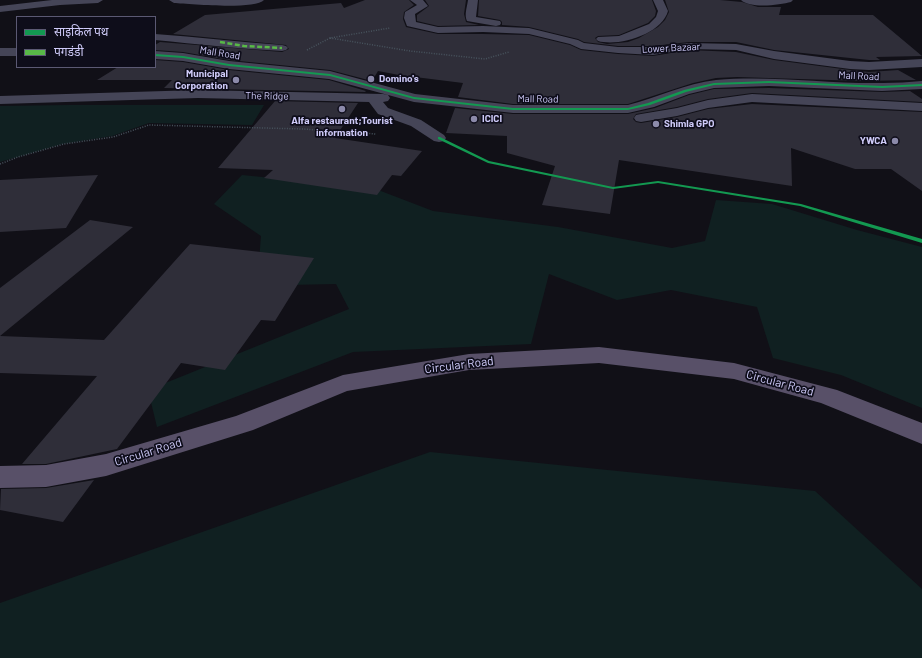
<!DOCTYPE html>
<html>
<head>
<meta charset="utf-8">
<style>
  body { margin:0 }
  #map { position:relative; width:922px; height:658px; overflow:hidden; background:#111017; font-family:Barlow,"Noto Sans Devanagari",sans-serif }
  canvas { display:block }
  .legend { position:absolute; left:16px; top:16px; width:140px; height:52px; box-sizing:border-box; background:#0e0d1a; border:1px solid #5b5973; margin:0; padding:5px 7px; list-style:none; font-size:12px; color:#cfcbf9 }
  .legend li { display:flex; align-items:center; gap:8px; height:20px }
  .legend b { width:20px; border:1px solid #5b5973 }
</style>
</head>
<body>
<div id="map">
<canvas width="922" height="658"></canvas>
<ul class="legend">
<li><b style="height:5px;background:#139951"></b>साइकिल पथ</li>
<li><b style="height:5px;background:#58b947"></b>पगडंडी</li>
</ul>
</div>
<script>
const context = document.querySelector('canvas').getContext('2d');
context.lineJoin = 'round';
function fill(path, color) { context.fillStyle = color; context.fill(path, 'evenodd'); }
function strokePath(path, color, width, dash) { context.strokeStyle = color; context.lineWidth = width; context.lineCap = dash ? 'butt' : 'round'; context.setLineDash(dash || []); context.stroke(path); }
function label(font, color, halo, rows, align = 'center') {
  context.font = font + ' Barlow,sans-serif'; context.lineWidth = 3.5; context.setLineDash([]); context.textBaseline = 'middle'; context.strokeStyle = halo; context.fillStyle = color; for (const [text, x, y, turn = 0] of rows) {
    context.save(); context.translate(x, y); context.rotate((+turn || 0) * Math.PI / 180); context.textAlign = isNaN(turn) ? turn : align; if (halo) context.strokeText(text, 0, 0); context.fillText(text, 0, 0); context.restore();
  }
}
fill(new Path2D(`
  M 69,105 L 264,105 L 252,125 L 149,123 L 112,136 L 62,144 L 0,162 L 0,106 Z
  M 242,175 L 373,188 L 433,211 L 558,227 L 672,248 L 705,241 L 716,200 L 772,204 L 857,230 L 922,247 L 922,408 L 841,375 L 773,358 L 757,307 L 671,290 L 617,300 L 549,274 L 531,344 L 353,352 L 157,427 L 148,390 L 349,309 L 336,284 L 287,285 L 259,261 L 261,236 L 214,204 Z
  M 430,452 L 815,491 L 922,589 L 922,658 L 0,658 L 0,603 Z`), '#102021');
fill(new Path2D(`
  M 365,0 L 409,0 L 414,5 L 404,12 L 403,19 L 406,27 L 438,34 L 483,34 L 529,35 L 570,45 L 581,50 L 618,54 L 653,56 L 689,50 L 736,52 L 774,60 L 850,70 L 869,72 L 898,70 L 916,80 L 862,81 L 737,77 L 716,78 L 693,83 L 628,104 L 513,104 L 458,97 L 463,83 L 399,75 L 378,71 L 372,81 L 330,70 L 229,60 L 183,52 L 155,50 L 155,45 L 160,42 L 282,52 L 289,49 L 286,45 L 173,34 L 205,15 L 341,3 L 344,8 Z
  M 425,0 L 466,0 L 464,14 L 466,22 L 479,25 L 438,26 L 417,21 L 417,15 L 429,6 Z
  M 479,0 L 652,0 L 656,11 L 655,16 L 648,23 L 619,35 L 598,36 L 595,38 L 598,42 L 607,44 L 628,42 L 639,38 L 658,27 L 665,20 L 669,12 L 665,0 L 720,0 L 742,2 L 758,7 L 781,7 L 779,15 L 873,15 L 922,56 L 876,57 L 880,60 L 869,60 L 774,50 L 736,42 L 689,42 L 653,46 L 618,46 L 584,42 L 578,39 L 529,27 L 502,25 L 502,22 L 500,20 L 478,16 Z
  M 155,60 L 183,62 L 229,70 L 329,80 L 366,91 L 365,92 L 164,88 L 172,80 L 97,80 L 118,67 L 155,67 Z
  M 769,88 L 882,92 L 910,91 L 922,99 L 922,102 L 752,93 L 708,99 L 677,107 L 636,114 L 633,119 L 636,122 L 641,123 L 677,117 L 708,109 L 752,104 L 922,112 L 922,191 L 891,169 L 855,169 L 791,148 L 792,186 L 619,160 L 610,214 L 542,205 L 555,166 L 507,153 L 507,136 L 446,133 L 455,108 L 513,114 L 628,114 L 655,108 L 689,95 L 714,89 Z
  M 275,101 L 358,103 L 335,138 L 422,151 L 401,176 L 392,175 L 377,195 L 264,178 L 273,170 L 218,168 Z
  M 98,175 L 66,228 L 0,232 L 0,180 Z
  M 90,220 L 133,227 L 0,336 L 104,340 L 190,244 L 314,258 L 275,321 L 261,320 L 225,370 L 181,363 L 117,449 L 46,464 L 22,464 L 97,376 L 0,373 L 0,288 Z
  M 94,480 L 63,522 L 0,510 L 1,489 L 46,488 Z`), '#2f2e39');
strokePath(new Path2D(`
  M 330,38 L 410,51 L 485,59 L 509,52
  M 307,50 L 330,38 L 390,28
  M 0,164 L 18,157 L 64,144 L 113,137 L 149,125 L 303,129 L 376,134`), '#48545e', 1.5, [1, 1.5]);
fill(new Path2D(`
  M 52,0 L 103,0 L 98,3 L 60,5 L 0,12 L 0,6 Z
  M 169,0 L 264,0 C 255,10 189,4 174,3 Z
  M 410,0 L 423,0 L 428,6 L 415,14 L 416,22 L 438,27 L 483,26 L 529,28 L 578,40 L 584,43 L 618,47 L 653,47 L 689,43 L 736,44 L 774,51 L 850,61 L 869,62 L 922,59 L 922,67 L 869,70 L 850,69 L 774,59 L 736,50 L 689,49 L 653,55 L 618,53 L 581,49 L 570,44 L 529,34 L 483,32 L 438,33 L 407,26 L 404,18 L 405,12 L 417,5 Z
  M 468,0 L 478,0 L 476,17 L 500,21 L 501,23 L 500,25 L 496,26 L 467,21 C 464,15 467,7 468,0 Z
  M 653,0 L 663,0 L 668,11 C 662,34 619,47 598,41 L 596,39 L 598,37 L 619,36 L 649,24 L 656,17 L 658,11 Z
  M 741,0 L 793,0 L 791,2 C 780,5 750,9 741,0 Z
  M 155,34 C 197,37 240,42 282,45 L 286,46 L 288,48 L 286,50 L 282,51 C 240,49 197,44 155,40 Z
  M 0,48 L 17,48 L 17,56 L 0,56 Z
  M 155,51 L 183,53 L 229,61 L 330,71 L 415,94 L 513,105 L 628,105 C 657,98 686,83 716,80 C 771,75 827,84 883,83 C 896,83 909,82 922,81 L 922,89 L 882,91 L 769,86 L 714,88 L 689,94 L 654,107 L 628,113 L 513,113 L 414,102 L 329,79 L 229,69 L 183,61 L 155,59 Z
  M 198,90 L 383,94 L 388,95 L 390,98 L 388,101 L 383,102 L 388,108 L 421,120 L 444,135 L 446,138 L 444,141 L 439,142 L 434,141 L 411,126 L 378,114 L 369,102 L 198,98 L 0,104 L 0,96 Z
  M 752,94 L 922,103 L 922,111 L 752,102 L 708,108 L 677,116 L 641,122 L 636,121 L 634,118 L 636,115 L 641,114 L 677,108 L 708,100 Z`), '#454557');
fill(new Path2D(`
  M 599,347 L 734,363 L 837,390 L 922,423 L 922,444 L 821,403 L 734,379 L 599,363 L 469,370 L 347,391 L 253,430 L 106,476 L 46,487 L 0,488 L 0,466 L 46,465 L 106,454 L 236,416 L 343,375 L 469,354 Z`), '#585068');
strokePath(new Path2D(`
  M 220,42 L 244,46 L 282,48`), '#58b947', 2.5, [5, 2.5]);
fill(new Path2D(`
  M 155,54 L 183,56 L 229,64 L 330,74 L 414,97 L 513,108 L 628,108 L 648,103 L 684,90 L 714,83 L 769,81 L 882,86 L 922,84 L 922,86 L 882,88 L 769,83 L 714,85 L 686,92 L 650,105 L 628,110 L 513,110 L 414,99 L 330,76 L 229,66 L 183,58 L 155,56 Z
  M 438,137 L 440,137 L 489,161 L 613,187 L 658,181 L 801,204 L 922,239 L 922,243 L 800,206 L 658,183 L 613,189 L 488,163 L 438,139 Z`), '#139951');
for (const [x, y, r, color] of [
  [371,79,4,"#8c8aaa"],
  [236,80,4,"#8c8aaa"],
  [342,109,4,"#8c8aaa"],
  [474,119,4,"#8c8aaa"],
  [656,124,4,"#8c8aaa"],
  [895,141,4,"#8c8aaa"]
]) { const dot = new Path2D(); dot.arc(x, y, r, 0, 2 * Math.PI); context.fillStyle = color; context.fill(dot); strokePath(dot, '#0e0d1a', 1.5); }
label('10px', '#cfcbf9', '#0e0d1a', [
  ["Lower Bazaar",671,48,-3],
  ["Mall Road",220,53,9],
  ["Mall Road",859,76,3],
  ["The Ridge",267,96,1],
  ["Mall Road",538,99,1]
]);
label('bold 10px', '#cfcbf9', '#0e0d1a', [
  ["Municipal",228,74,"right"],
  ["Corporation",228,86,"right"],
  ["Domino's",379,79],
  ["ICICI",482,119],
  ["Alfa restaurant;Tourist",342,121,"center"],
  ["information",342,133,"center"],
  ["Shimla GPO",664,124],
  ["YWCA",887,141,"right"]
], 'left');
label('12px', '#cfcbf9', '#0e0d1a', [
  ["Circular Road",459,365,-7],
  ["Circular Road",780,383,15],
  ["Circular Road",148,452,-17]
]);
</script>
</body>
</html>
